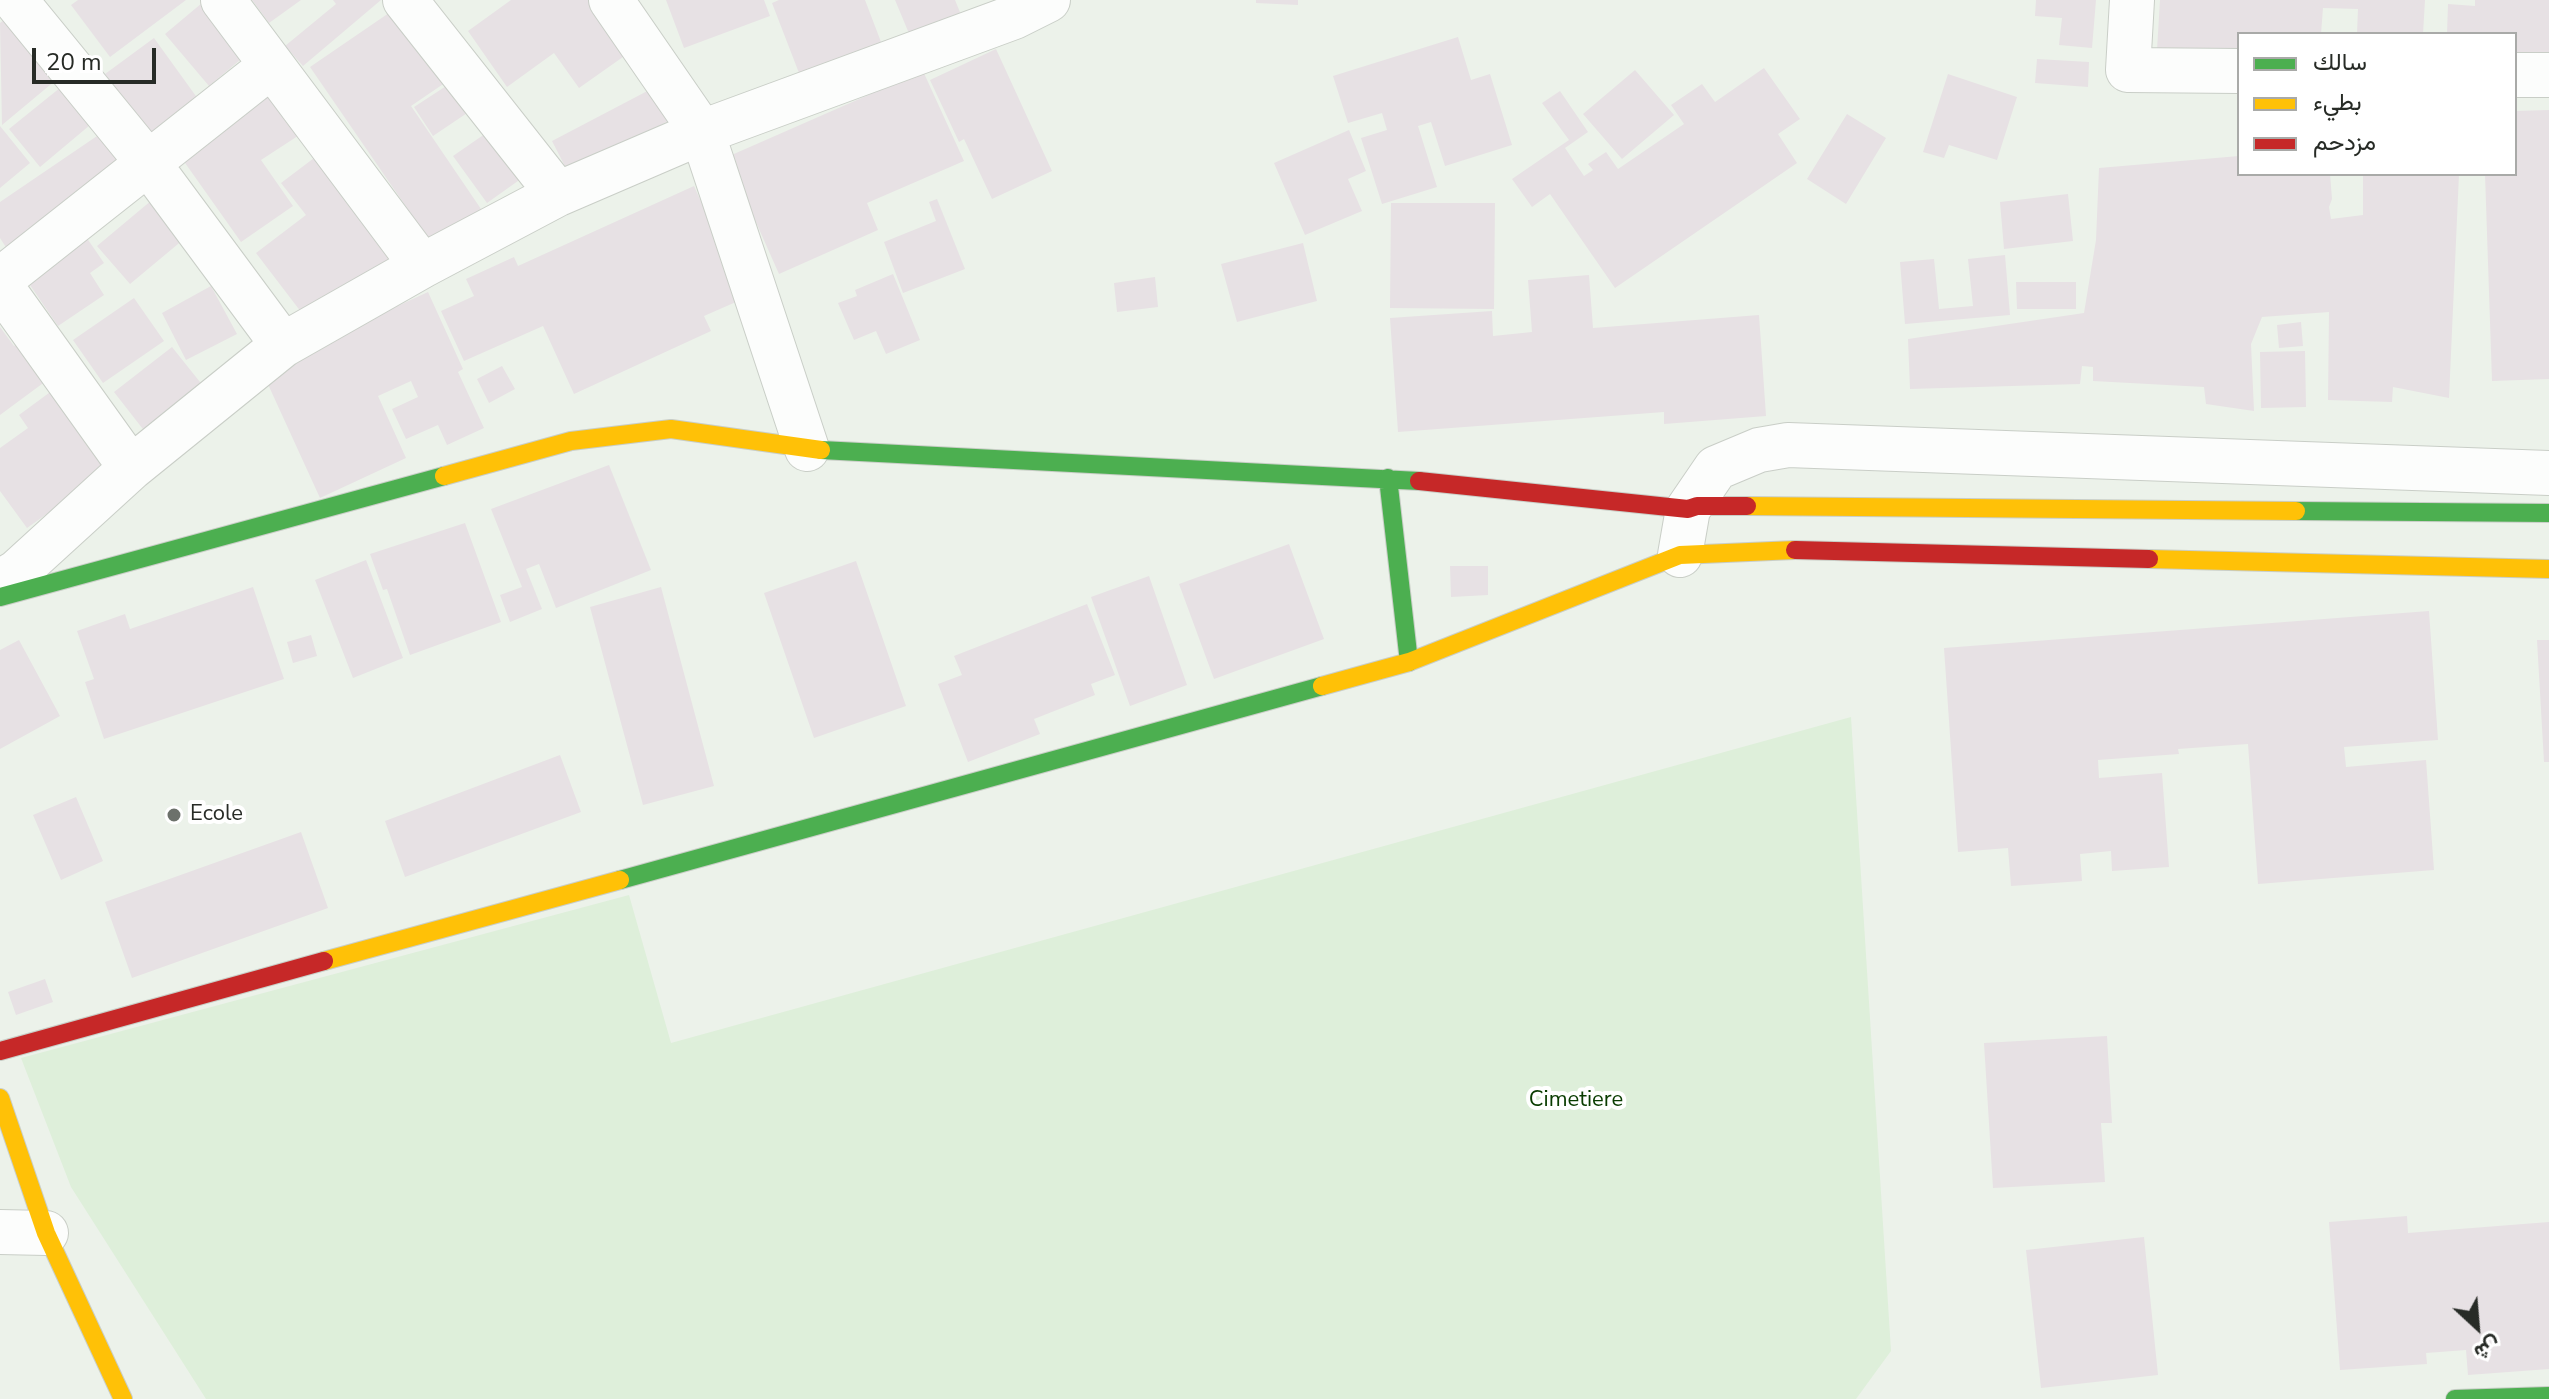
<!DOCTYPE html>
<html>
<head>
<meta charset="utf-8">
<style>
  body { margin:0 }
  #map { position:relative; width:2549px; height:1399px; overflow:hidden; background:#ecf2ea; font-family:"Nunito Sans",Vazirmatn,sans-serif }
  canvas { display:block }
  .legend { position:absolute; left:2237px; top:32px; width:280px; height:144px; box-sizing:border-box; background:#fff; border:2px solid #a9aaa8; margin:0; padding:10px 14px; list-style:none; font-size:24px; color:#272b26 }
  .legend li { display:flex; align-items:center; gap:16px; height:40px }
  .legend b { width:40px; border:2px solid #a9aaa8 }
  .north { position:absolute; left:2437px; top:1287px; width:80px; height:80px; -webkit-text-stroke:6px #fff; paint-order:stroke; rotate:154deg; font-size:22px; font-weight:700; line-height:32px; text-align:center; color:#272b26 }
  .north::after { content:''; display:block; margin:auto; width:28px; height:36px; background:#272b26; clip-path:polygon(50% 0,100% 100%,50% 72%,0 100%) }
  .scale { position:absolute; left:32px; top:48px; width:124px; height:36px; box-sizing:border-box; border:4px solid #272b26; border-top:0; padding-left:10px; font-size:24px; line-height:28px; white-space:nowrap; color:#272b26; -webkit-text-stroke:6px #fff; paint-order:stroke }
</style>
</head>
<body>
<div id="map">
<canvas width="2549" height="1399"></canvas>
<ul class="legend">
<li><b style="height:10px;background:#4caf50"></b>سالك</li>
<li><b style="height:10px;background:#ffc107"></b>بطيء</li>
<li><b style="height:10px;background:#c62828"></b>مزدحم</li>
</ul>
<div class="north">ش</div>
<div class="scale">20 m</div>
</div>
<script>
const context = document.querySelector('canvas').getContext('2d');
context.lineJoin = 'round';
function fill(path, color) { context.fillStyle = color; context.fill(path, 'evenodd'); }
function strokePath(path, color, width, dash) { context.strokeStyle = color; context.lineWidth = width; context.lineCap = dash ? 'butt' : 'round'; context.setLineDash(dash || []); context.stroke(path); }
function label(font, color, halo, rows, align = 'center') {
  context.font = font + ' "Nunito Sans",sans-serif'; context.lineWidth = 8; context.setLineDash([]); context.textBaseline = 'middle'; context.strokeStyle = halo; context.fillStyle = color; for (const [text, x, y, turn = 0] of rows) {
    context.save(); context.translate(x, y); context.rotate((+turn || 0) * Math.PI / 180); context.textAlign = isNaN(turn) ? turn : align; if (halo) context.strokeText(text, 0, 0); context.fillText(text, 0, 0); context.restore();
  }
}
fill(new Path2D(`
  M 1851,717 L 1891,1351 L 1856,1399 L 206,1399 L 71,1187 L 21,1058 L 629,895 L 671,1043 Z`), '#deefda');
fill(new Path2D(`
  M 78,0 L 186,0 L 110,57 L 71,5 Z
  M 252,0 L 301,0 L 269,23 Z
  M 333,0 L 381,0 L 303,66 L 285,46 L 336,4 Z
  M 511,0 L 593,0 L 630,52 L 579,88 L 554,53 L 507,87 L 468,31 Z
  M 666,0 L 764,0 L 770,16 L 684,48 Z
  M 779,0 L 865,0 L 886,55 L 804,86 L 772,3 Z
  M 895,0 L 955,0 L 964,22 L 913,43 Z
  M 1256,0 L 1298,0 L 1298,5 L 1256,3 Z
  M 2036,0 L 2096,0 L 2092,48 L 2059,45 L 2062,18 L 2035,16 Z
  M 2160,0 L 2425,0 L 2423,34 L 2357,34 L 2358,9 L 2323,8 L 2321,34 L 2239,34 L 2239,54 L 2157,50 Z
  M 2475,0 L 2549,0 L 2549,60 L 2515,59 L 2515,34 L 2447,34 L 2448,4 L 2475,6 Z
  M 405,2 L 455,76 L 411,106 L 481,209 L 431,243 L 310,67 Z
  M 202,3 L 246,55 L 209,86 L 165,34 Z
  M 11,14 L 62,75 L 2,125 L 0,23 Z
  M 1458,37 L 1471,80 L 1490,74 L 1512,145 L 1445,166 L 1431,122 L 1418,126 L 1437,187 L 1382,204 L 1361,138 L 1387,130 L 1382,113 L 1348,123 L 1333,76 Z
  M 154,38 L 206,110 L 156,145 L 105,74 Z
  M 996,49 L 1052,171 L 992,199 L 964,139 L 959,142 L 930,80 Z
  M 2037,59 L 2089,62 L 2088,87 L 2035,83 Z
  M 1764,68 L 1800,119 L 1778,134 L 1797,163 L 1615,288 L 1550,194 L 1532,207 L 1512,179 L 1569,140 L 1542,103 L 1560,91 L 1588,132 L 1565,148 L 1584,176 L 1593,170 L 1588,164 L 1606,152 L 1618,169 L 1684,124 L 1671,105 L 1702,84 L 1715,102 Z
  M 1635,70 L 1674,115 L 1622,159 L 1583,114 Z
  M 923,71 L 964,161 L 867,203 L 878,230 L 779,274 L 727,157 Z
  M 1948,74 L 2017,97 L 1997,160 L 1949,145 L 1944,158 L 1923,152 Z
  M 460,77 L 479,105 L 433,136 L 414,107 Z
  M 66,83 L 96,120 L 40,167 L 9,129 Z
  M 277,86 L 307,130 L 261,160 L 293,206 L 241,242 L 178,153 Z
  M 655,87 L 672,119 L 569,174 L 552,141 Z
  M 2549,110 L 2549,379 L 2492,381 L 2485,174 L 2515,174 L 2515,111 Z
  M 1847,114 L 1886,138 L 1846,204 L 1807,179 Z
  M 0,126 L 30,163 L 0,188 Z
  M 492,129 L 525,176 L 487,203 L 453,156 Z
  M 1349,130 L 1366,171 L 1348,179 L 1362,211 L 1305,235 L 1274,163 Z
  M 100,134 L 126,173 L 9,252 L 0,238 L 0,202 Z
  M 322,152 L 401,257 L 311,325 L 256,253 L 306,215 L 281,183 Z
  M 2239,156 L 2239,174 L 2330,174 L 2332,199 L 2329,207 L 2331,219 L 2363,215 L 2363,174 L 2459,174 L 2449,398 L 2393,387 L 2392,402 L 2328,400 L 2329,312 L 2262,317 L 2251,344 L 2254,411 L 2206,404 L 2204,387 L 2093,381 L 2093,367 L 2082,366 L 2080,384 L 1910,389 L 1908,339 L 2084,313 L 2096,240 L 2099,168 Z
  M 694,186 L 745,298 L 704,316 L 711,331 L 574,394 L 543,326 L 464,361 L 441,311 L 474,296 L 466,279 L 514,257 L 518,266 Z
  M 2068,194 L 2073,241 L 2004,249 L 2000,202 Z
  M 937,199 L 965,269 L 903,293 L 884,242 L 936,221 L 929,202 Z
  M 152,200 L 184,239 L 130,284 L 97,246 Z
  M 1391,203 L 1495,203 L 1494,309 L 1390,308 Z
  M 82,231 L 104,263 L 90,273 L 104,295 L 58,326 L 21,272 Z
  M 1303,243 L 1317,301 L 1237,322 L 1221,264 Z
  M 2005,255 L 2010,315 L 1905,324 L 1900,262 L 1934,259 L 1939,309 L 1973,306 L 1968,259 Z
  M 893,274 L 920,340 L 886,354 L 876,331 L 854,340 L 838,303 L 857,296 L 855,290 Z
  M 1589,275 L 1593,328 L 1759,315 L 1766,416 L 1664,424 L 1664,412 L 1398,432 L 1390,318 L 1492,311 L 1493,336 L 1532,332 L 1528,280 Z
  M 1155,277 L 1158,307 L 1117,312 L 1114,283 Z
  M 2016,282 L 2076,282 L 2076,309 L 2017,309 Z
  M 211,286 L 237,334 L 186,360 L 162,313 Z
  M 428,292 L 463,369 L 458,372 L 484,428 L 447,445 L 438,425 L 406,439 L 392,409 L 418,397 L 411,381 L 378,396 L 406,458 L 320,498 L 261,369 Z
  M 134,298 L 164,341 L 103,383 L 73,340 Z
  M 2301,322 L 2303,346 L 2279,348 L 2277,325 Z
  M 0,327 L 14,346 L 18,343 L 46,381 L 0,415 Z
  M 172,347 L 212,397 L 153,442 L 114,392 Z
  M 2305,351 L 2306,407 L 2261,408 L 2260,352 Z
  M 502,366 L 515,389 L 489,403 L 477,379 Z
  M 53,390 L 110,469 L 27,528 L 0,491 L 0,448 L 28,428 L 19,415 Z
  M 609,465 L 651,570 L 556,608 L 539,564 L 526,569 L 542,609 L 510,622 L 500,595 L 522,587 L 491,509 Z
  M 465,523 L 501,622 L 410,655 L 387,589 L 383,590 L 370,554 Z
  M 1289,544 L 1324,639 L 1214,679 L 1179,584 Z
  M 366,560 L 403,658 L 353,678 L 315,580 Z
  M 856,561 L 906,706 L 814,738 L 764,593 Z
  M 1450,566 L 1488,566 L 1488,595 L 1451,597 Z
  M 1149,576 L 1187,685 L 1130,706 L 1091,597 Z
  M 253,587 L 284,679 L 104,739 L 85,682 L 94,679 L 77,631 L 125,614 L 130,629 Z
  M 661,587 L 714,786 L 643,805 L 590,607 Z
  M 1087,604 L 1115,675 L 1091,684 L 1095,695 L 1034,719 L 1040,734 L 968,762 L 938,684 L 962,675 L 954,656 Z
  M 2429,611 L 2438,740 L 2344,747 L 2346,767 L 2426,760 L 2434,870 L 2258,884 L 2248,744 L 2178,749 L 2179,754 L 2098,760 L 2099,778 L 2162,773 L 2169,867 L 2112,871 L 2111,851 L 2080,854 L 2082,881 L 2011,886 L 2008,848 L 1958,852 L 1944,648 Z
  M 311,635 L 317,656 L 293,663 L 287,642 Z
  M 19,640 L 60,716 L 0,749 L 0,650 Z
  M 2537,640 L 2549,640 L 2549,762 L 2544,762 Z
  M 560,755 L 581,812 L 405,877 L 385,821 Z
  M 76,797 L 103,861 L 61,880 L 33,815 Z
  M 301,832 L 328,908 L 132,978 L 105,902 Z
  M 45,979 L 53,1002 L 16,1015 L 8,992 Z
  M 2107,1036 L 2112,1123 L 2101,1123 L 2105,1182 L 1993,1188 L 1984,1043 Z
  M 2407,1216 L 2408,1233 L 2549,1222 L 2549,1369 L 2468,1375 L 2466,1350 L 2426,1353 L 2427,1364 L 2340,1370 L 2329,1222 Z
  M 2144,1237 L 2158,1375 L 2041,1388 L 2026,1250 Z`), '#e7e1e4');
const street = new Path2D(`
  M 15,0 L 149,164 L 283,345
  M 223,0 L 422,266
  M 405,0 L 558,194
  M 611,0 L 702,132 L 807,449
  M 2132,0 L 2128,70 L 2239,71
  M 2515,75 L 2549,75
  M 0,280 L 271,66
  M 0,285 L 131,468
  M 1680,555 L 1688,509 L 1716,468 L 1759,450 L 1788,445 L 2549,473
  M 0,582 L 17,572 L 131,468 L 283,345 L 422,266 L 558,194 L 702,132 L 1014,17 L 1048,0
  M 0,1232 L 46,1233`);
const fast = new Path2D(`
  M 821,450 L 1419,481
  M 1388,478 L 1409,662
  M 2296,511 L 2549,513
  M 0,597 L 444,476
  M 620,880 L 1322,686
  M 2455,1399 L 2549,1396`);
const slow = new Path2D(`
  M 444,476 L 571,441 L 671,429 L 821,450
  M 1747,506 L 2296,511
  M 2149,559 L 2549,569
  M 1322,686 L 1409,662 L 1680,555 L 1795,550
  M 324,961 L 620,880
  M 0,1098 L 46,1233 L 123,1399`);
const jam = new Path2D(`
  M 1419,481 L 1688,509 L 1697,506 L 1747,506
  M 1795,550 L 2149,559
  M 0,1051 L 324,961`);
strokePath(street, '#c9cec7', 46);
strokePath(fast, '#c9cec7', 20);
strokePath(slow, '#c9cec7', 20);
strokePath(jam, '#c9cec7', 20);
strokePath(street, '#fcfdfc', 44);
strokePath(fast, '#4caf50', 18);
strokePath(slow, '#ffc107', 18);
strokePath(jam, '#c62828', 18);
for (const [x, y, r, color] of [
  [174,815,8,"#6c716b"]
]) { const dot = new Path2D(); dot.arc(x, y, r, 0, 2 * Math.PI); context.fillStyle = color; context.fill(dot); strokePath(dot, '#fff', 3); }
label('22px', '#272b26', '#fff', [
  ["Ecole",190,815]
], 'left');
label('22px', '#093c00', '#fff', [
  ["Cimetiere",1576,1101]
]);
</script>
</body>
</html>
